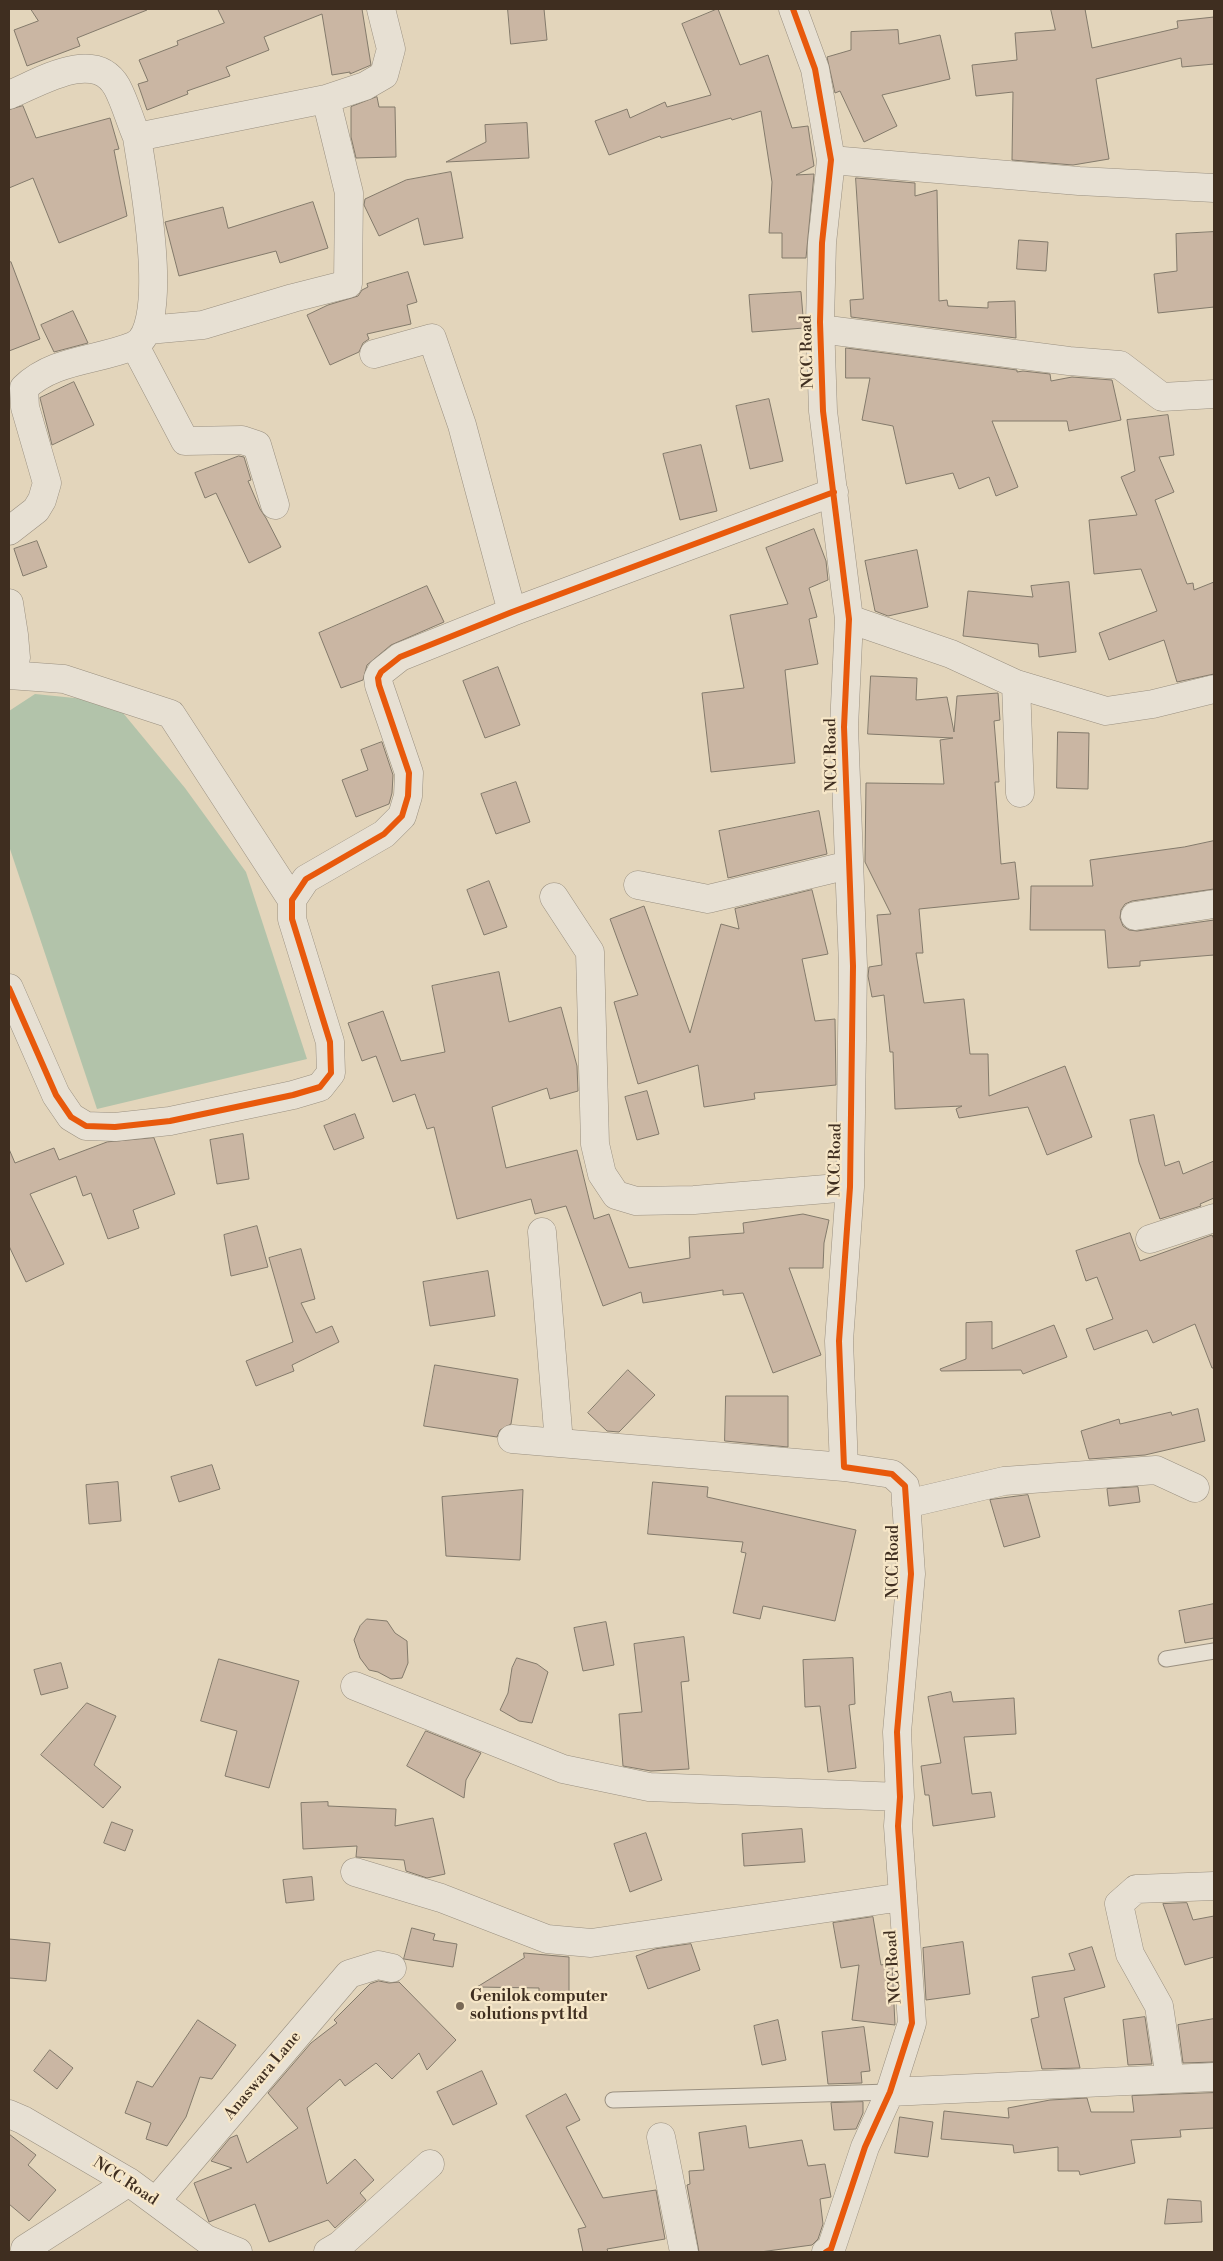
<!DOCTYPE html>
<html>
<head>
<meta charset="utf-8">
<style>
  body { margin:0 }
  #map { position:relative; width:1223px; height:2261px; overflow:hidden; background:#e3d5bb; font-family:"Libre Bodoni",serif }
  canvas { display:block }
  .frame { position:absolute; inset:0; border:10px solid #3f2e20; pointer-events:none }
</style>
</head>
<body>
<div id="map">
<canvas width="1223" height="2261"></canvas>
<div class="frame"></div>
</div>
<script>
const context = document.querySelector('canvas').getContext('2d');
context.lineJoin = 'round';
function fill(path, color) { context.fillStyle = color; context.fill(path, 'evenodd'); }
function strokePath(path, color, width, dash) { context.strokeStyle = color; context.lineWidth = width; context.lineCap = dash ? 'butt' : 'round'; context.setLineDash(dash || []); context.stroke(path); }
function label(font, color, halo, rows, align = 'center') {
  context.font = font + ' "Libre Bodoni",serif'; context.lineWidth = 4.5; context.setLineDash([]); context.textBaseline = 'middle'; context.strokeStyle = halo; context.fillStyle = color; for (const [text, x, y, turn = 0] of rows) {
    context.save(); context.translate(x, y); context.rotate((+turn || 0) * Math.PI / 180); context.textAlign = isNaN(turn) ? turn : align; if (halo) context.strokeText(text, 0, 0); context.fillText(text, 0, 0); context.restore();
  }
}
fill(new Path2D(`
  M 35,694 L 114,702 L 185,788 L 246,872 L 307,1059 L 97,1109 L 9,846 L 9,711 Z`), '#b2c3aa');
const building = new Path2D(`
  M 31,9 L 147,9 L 147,10 L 77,38 L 80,46 L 27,66 L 14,30 L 38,21 Z
  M 218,9 L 362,9 L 371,65 L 350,74 L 350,72 L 332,75 L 322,14 L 264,37 L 269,50 L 226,67 L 230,76 L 187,91 L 188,94 L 147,110 L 138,84 L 148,81 L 139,60 L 178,45 L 177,41 L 224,23 Z
  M 508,9 L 544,9 L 547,40 L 511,44 Z
  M 718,9 L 740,65 L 768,55 L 792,128 L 808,126 L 814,166 L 796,175 L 814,174 L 806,258 L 782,258 L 782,233 L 769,233 L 772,182 L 761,111 L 732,120 L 731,118 L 661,138 L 660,136 L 609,155 L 595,121 L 627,109 L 630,118 L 665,102 L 667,107 L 711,95 L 682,24 Z
  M 1051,9 L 1085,9 L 1092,48 L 1178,28 L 1177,21 L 1214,17 L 1214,64 L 1182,67 L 1181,58 L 1096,79 L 1109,159 L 1073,165 L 1012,160 L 1013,92 L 976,96 L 972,65 L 1017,60 L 1015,33 L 1055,30 Z
  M 898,30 L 899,44 L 940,35 L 950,79 L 882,95 L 897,126 L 864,142 L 840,91 L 835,93 L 827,57 L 851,50 L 851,32 Z
  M 377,97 L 379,107 L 395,107 L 396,157 L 356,158 L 351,137 L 351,107 Z
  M 23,106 L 36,138 L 110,118 L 119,149 L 114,150 L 127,216 L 59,243 L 33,178 L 9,188 L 9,110 Z
  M 527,123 L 529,158 L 446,162 L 486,142 L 485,125 Z
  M 451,172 L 463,238 L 424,245 L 418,218 L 379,236 L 364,205 L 365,199 L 406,180 Z
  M 856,178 L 915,183 L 915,196 L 937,190 L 939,301 L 947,300 L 948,306 L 988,308 L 988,302 L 1015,301 L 1016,338 L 851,317 L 850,300 L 863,299 Z
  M 313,202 L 328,248 L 280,263 L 276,251 L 179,276 L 165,222 L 223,207 L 228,228 Z
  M 1214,232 L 1214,307 L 1158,313 L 1154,274 L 1177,271 L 1176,234 Z
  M 1019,240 L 1048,242 L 1046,271 L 1017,269 Z
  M 11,262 L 40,339 L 9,351 L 9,263 Z
  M 408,272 L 417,302 L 407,305 L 411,324 L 367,334 L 369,339 L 363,343 L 359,352 L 330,365 L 307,315 L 328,305 L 358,296 L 362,290 L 368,287 L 367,284 Z
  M 801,292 L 804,328 L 752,332 L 749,295 Z
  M 73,311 L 88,343 L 54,352 L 41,325 Z
  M 846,348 L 1017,370 L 1017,372 L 1023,371 L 1050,374 L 1051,381 L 1072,377 L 1112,380 L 1121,420 L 1069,431 L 1067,421 L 992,421 L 1018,487 L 996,496 L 989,477 L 959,489 L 953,473 L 906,484 L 893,426 L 862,420 L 870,378 L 846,378 Z
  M 74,382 L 94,425 L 52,445 L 40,398 Z
  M 769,399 L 783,461 L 750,469 L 736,406 Z
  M 1168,415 L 1174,455 L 1159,457 L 1174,492 L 1155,500 L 1187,584 L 1193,583 L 1194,590 L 1214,582 L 1214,674 L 1177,682 L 1164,640 L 1109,660 L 1099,633 L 1157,611 L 1141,569 L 1094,574 L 1089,520 L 1137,515 L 1121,477 L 1135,471 L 1127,420 Z
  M 701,445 L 717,511 L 680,520 L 663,454 Z
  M 239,456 L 244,457 L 251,480 L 248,481 L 260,509 L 266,518 L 281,547 L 249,563 L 216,493 L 205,498 L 195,473 Z
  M 814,529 L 826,561 L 828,580 L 809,588 L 817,617 L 809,619 L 818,664 L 785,670 L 795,763 L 711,772 L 702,693 L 744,688 L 730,615 L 788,604 L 766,548 Z
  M 37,541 L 47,567 L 23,576 L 14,549 Z
  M 917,550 L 928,607 L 888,616 L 875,611 L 865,561 Z
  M 1069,582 L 1076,652 L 1039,657 L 1038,644 L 963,636 L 968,591 L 1033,597 L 1031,586 Z
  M 427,586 L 444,622 L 391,645 L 367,665 L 363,680 L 341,688 L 319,633 Z
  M 498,667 L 520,725 L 485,738 L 463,681 Z
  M 871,676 L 917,678 L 916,700 L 947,697 L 954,732 L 957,696 L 998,693 L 1000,720 L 994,721 L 999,782 L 995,782 L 1001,864 L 1015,862 L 1019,899 L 919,909 L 923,953 L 916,953 L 924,1003 L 964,999 L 970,1054 L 988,1054 L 989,1096 L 1065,1066 L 1092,1137 L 1047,1155 L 1028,1107 L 959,1118 L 956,1109 L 962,1106 L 895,1109 L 893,1052 L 890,1052 L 884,995 L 872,997 L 868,976 L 869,967 L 882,965 L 877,915 L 891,914 L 865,862 L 866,783 L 944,784 L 940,740 L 953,738 L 868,734 Z
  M 1058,732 L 1089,733 L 1088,789 L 1057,788 Z
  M 382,742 L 393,775 L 392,793 L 389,804 L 356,817 L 342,780 L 368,770 L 361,750 Z
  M 516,782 L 530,822 L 496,834 L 481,794 Z
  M 819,811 L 827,854 L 728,878 L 719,831 Z
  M 1214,841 L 1214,889 L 1132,901 L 1125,904 L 1121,910 L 1120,918 L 1123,926 L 1129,930 L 1137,931 L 1214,920 L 1214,955 L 1140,961 L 1140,966 L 1108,968 L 1105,930 L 1030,930 L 1031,886 L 1093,886 L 1090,860 L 1184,847 Z
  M 489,881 L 507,927 L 484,935 L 467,890 Z
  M 812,890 L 828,954 L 802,959 L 815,1021 L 835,1019 L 836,1085 L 754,1093 L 755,1099 L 704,1107 L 698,1065 L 638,1084 L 614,1002 L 638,995 L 610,919 L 644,906 L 690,1033 L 721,924 L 739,929 L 735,909 Z
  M 499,972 L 509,1022 L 561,1007 L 577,1066 L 578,1091 L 550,1099 L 547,1088 L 492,1107 L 506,1168 L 577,1150 L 594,1219 L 609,1214 L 629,1268 L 690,1258 L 689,1237 L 744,1233 L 743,1223 L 803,1214 L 829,1220 L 824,1243 L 823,1268 L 789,1268 L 821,1355 L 773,1373 L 743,1293 L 723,1295 L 723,1290 L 643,1303 L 641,1292 L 603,1306 L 566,1206 L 535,1214 L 531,1199 L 457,1219 L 434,1127 L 427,1129 L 415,1094 L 393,1102 L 376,1056 L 362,1061 L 348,1023 L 383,1011 L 401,1061 L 445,1052 L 432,986 Z
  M 647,1091 L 659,1134 L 637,1140 L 625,1097 Z
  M 355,1114 L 364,1138 L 334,1150 L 324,1126 Z
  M 1154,1115 L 1165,1166 L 1179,1161 L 1183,1174 L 1214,1161 L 1214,1198 L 1200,1204 L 1201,1206 L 1160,1219 L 1139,1162 L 1130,1120 Z
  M 243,1134 L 249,1179 L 217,1184 L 210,1140 Z
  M 154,1138 L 175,1194 L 133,1210 L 139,1228 L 108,1239 L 91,1193 L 83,1196 L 76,1176 L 30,1194 L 64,1264 L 26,1282 L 9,1246 L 9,1149 L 15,1163 L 54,1148 L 59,1160 L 107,1142 Z
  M 257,1226 L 268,1267 L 231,1276 L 224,1235 Z
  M 1130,1233 L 1140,1261 L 1212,1235 L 1214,1239 L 1214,1368 L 1212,1368 L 1195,1324 L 1153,1343 L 1147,1330 L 1094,1350 L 1086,1329 L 1113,1319 L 1097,1277 L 1086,1281 L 1076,1251 Z
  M 301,1249 L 315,1299 L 301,1303 L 316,1333 L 332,1326 L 339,1342 L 292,1365 L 294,1371 L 256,1386 L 246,1361 L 293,1342 L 269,1258 Z
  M 488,1271 L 495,1316 L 430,1326 L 423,1282 Z
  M 992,1322 L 992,1349 L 1054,1325 L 1067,1357 L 1023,1374 L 1021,1370 L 941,1371 L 940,1369 L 966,1359 L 966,1323 Z
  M 435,1365 L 518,1379 L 511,1424 L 500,1430 L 497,1437 L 424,1426 Z
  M 628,1370 L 655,1395 L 619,1432 L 607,1431 L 588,1413 Z
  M 726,1396 L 788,1396 L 788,1447 L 725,1441 Z
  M 1198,1409 L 1205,1441 L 1145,1455 L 1089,1459 L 1081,1431 L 1119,1419 L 1120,1424 L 1171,1412 L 1172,1415 Z
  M 212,1465 L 220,1489 L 179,1502 L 171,1477 Z
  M 118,1482 L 121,1521 L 89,1524 L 86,1485 Z
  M 653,1482 L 708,1487 L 707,1497 L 856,1530 L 835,1621 L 763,1606 L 760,1619 L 733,1613 L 746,1553 L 741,1552 L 743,1542 L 648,1534 Z
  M 1138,1487 L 1140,1502 L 1109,1506 L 1107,1489 Z
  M 523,1490 L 520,1560 L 446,1556 L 442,1497 Z
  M 1028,1495 L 1040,1537 L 1004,1547 L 990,1500 Z
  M 1214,1604 L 1214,1638 L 1185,1643 L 1179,1611 Z
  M 367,1619 L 387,1621 L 395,1633 L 407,1641 L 408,1663 L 402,1678 L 391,1679 L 378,1672 L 369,1670 L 360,1658 L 354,1640 L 360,1626 Z
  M 606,1622 L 614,1665 L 583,1671 L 574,1628 Z
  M 684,1637 L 689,1681 L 681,1682 L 689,1769 L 651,1771 L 623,1766 L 619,1714 L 642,1712 L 634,1644 Z
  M 517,1658 L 537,1664 L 548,1672 L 532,1723 L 519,1721 L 500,1710 L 508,1693 L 512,1668 Z
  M 853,1658 L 855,1704 L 849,1705 L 856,1768 L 828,1772 L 820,1706 L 805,1707 L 803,1660 Z
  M 219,1659 L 299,1681 L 269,1788 L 225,1776 L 237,1731 L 201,1721 Z
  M 61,1663 L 68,1688 L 41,1695 L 34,1670 Z
  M 951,1692 L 953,1702 L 1014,1698 L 1016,1734 L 964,1737 L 972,1794 L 991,1792 L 995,1817 L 933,1826 L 929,1795 L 925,1795 L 921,1766 L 941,1763 L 928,1697 Z
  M 87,1703 L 116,1716 L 94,1765 L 121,1787 L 103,1808 L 41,1755 Z
  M 426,1731 L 481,1753 L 466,1780 L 464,1798 L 407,1766 Z
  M 328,1802 L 328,1806 L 396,1809 L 395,1826 L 433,1818 L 445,1874 L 427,1878 L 406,1871 L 404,1860 L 356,1857 L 357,1846 L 303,1849 L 301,1803 Z
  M 112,1822 L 133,1830 L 125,1851 L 104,1843 Z
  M 802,1829 L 805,1862 L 744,1866 L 742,1834 Z
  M 646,1833 L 662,1880 L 630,1892 L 614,1844 Z
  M 312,1877 L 314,1900 L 286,1903 L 283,1880 Z
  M 1187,1903 L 1193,1920 L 1214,1916 L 1214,1957 L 1185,1965 L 1163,1904 Z
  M 873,1917 L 881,1965 L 892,1963 L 895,2025 L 852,2020 L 859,1965 L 841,1968 L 833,1923 Z
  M 412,1928 L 435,1934 L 433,1940 L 457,1944 L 453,1967 L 404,1959 Z
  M 9,1939 L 50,1943 L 46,1981 L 9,1978 Z
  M 963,1942 L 970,1994 L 926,2000 L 923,1948 Z
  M 691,1944 L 700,1970 L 648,1989 L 636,1956 L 655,1949 Z
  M 1092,1947 L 1105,1987 L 1064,1998 L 1080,2068 L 1042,2069 L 1031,2019 L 1039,2017 L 1032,1977 L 1075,1970 L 1069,1954 Z
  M 524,1953 L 569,1957 L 569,1999 L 539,1999 L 539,1988 L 477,1987 L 524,1958 Z
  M 379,1981 L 389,1983 L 399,1982 L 456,2040 L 427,2070 L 419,2053 L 392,2079 L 376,2063 L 345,2086 L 340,2079 L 307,2108 L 327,2184 L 355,2159 L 374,2180 L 360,2193 L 366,2200 L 335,2228 L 328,2220 L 269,2242 L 255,2204 L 209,2222 L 194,2183 L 232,2168 L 211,2161 L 230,2138 L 237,2135 L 247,2163 L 298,2128 L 268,2093 L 311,2043 L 337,2023 L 334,2020 L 370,1984 Z
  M 1145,2017 L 1152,2064 L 1128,2065 L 1123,2020 Z
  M 1214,2019 L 1214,2062 L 1183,2063 L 1178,2025 Z
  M 198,2020 L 236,2045 L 212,2079 L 200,2077 L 186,2117 L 167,2146 L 146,2139 L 151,2123 L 125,2113 L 137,2081 L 152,2087 Z
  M 778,2020 L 786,2060 L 762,2065 L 754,2026 Z
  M 864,2027 L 870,2071 L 861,2072 L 862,2083 L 828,2084 L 822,2032 Z
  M 50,2050 L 73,2068 L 57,2089 L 34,2071 Z
  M 482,2071 L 497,2104 L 453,2125 L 437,2092 Z
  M 1214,2093 L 1214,2128 L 1180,2130 L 1181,2137 L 1131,2140 L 1135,2163 L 1080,2175 L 1079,2171 L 1058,2171 L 1058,2147 L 1014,2153 L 1013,2145 L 941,2139 L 944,2111 L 1009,2118 L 1008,2108 L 1050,2100 L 1087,2098 L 1091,2112 L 1134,2112 L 1132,2096 Z
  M 566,2094 L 580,2120 L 566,2127 L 603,2198 L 656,2190 L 665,2239 L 607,2249 L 608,2252 L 583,2252 L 578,2229 L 586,2227 L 526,2116 Z
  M 863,2102 L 863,2113 L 856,2129 L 834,2130 L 831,2103 Z
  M 900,2117 L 933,2122 L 928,2157 L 895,2153 Z
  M 746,2126 L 749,2148 L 802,2140 L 808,2166 L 825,2164 L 831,2197 L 820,2199 L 823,2224 L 818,2239 L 812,2245 L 760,2252 L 699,2252 L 687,2185 L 690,2184 L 689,2171 L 704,2170 L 699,2133 Z
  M 9,2134 L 36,2155 L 28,2165 L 56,2190 L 29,2221 L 9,2204 Z
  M 1168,2199 L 1201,2201 L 1202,2222 L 1165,2224 Z`);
fill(building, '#cab6a3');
strokePath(building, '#837a6b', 1);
const lane = new Path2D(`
  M 1166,1659 L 1214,1651
  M 613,2100 L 890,2092`);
const street = new Path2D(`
  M 793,9 L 815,69 L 831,160 L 822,243 L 820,322 L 823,411 L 849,619 L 844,727 L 853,966 L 850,1187 L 839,1341 L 844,1467 L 892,1474 L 905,1486 L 911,1574 L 897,1732 L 900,1797 L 898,1826 L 912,2023 L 890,2092 L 865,2147 L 831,2249 L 826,2252
  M 9,95 C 39,83 94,47 117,87 C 125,102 130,121 137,137 L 326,99 L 365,86 L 384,75 L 391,49 L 381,9
  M 831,160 L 1079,181 L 1214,188
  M 820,329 L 1069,361 L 1120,365 L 1162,397 L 1214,394
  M 148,330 L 203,325 L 293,298 L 348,284 L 349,193 L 326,99
  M 135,346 L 185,441 L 242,440 L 257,445 L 275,505
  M 374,354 L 432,338 L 462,425 L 512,612
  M 9,531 L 36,510 L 42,500 L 47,483 L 25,407 L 24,388 C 54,359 96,361 133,346 C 173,330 142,173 137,137
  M 9,603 L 14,635 L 16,658 L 9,668
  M 849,619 L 951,654 L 1016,684 L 1106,711 L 1153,704 L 1214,689
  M 9,675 L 64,679 L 171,714 L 292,900
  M 1016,684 L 1020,793
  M 638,885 L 708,899 L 849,865
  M 554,897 L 590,952 L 595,1144 L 602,1174 L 616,1195 L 636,1201 L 694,1200 L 850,1187
  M 1135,916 L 1214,904
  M 9,988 L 56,1095 L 71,1117 L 86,1126 L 115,1127 L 170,1121 L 293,1095 L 320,1087 L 331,1073 L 330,1042 L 292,919 L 292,900 L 306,879 L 384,834 L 402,816 L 408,796 L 409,773 L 379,685 L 378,678 L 381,672 L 400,657 L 512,612 L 834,492
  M 542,1232 L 559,1443
  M 1150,1239 L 1214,1218
  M 512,1439 L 844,1467
  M 906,1504 L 1004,1481 L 1156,1470 L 1195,1488
  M 355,1686 L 563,1769 L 649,1787 L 900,1797
  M 355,1872 L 441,1898 L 547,1939 L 591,1943 L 902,1897
  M 1170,2079 L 1159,2006 L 1130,1954 L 1119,1904 L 1136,1889 L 1214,1886
  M 890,2092 L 1214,2077
  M 9,2114 L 23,2120 L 129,2182 L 206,2239 L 238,2252
  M 661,2137 L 684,2252
  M 156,2201 L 349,1974 L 378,1965 L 392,1968
  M 25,2249 L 129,2182
  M 328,2252 L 340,2245 L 430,2164`);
strokePath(lane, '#9a9080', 17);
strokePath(street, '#9a9080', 29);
strokePath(lane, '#e7e0d3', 15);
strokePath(street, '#e7e0d3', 28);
strokePath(new Path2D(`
  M 793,9 L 815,69 L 831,160 L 822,243 L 820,322 L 823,411 L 849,619 L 844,727 L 853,966 L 850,1187 L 839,1341 L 844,1467 L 892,1474 L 905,1486 L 911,1574 L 897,1732 L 900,1797 L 898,1826 L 912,2023 L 890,2092 L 865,2147 L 831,2249 L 826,2252
  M 9,988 L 56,1095 L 71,1117 L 86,1126 L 115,1127 L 170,1121 L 293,1095 L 320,1087 L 331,1073 L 330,1042 L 292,919 L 292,900 L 306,879 L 384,834 L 402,816 L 408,796 L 409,773 L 379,685 L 378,678 L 381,672 L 400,657 L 512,612 L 834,492`), '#e8590c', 6);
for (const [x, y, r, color] of [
  [460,2006,5,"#786856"]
]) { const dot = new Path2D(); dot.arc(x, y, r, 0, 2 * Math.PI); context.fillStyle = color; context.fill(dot); strokePath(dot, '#f7e7c8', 2); }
label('16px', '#3f2e20', '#f7e7c8', [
  ["NCC Road",808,352,-92],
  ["NCC Road",832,755,-91],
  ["NCC Road",836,1160,-89],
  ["NCC Road",894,1562,-90],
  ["NCC Road",894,1967,-94],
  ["Anaswara Lane",263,2076,-50],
  ["NCC Road",125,2182,33]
]);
label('bold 16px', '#3f2e20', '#f7e7c8', [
  ["Genilok computer",470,1997],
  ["solutions pvt ltd",470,2015]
], 'left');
</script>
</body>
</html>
